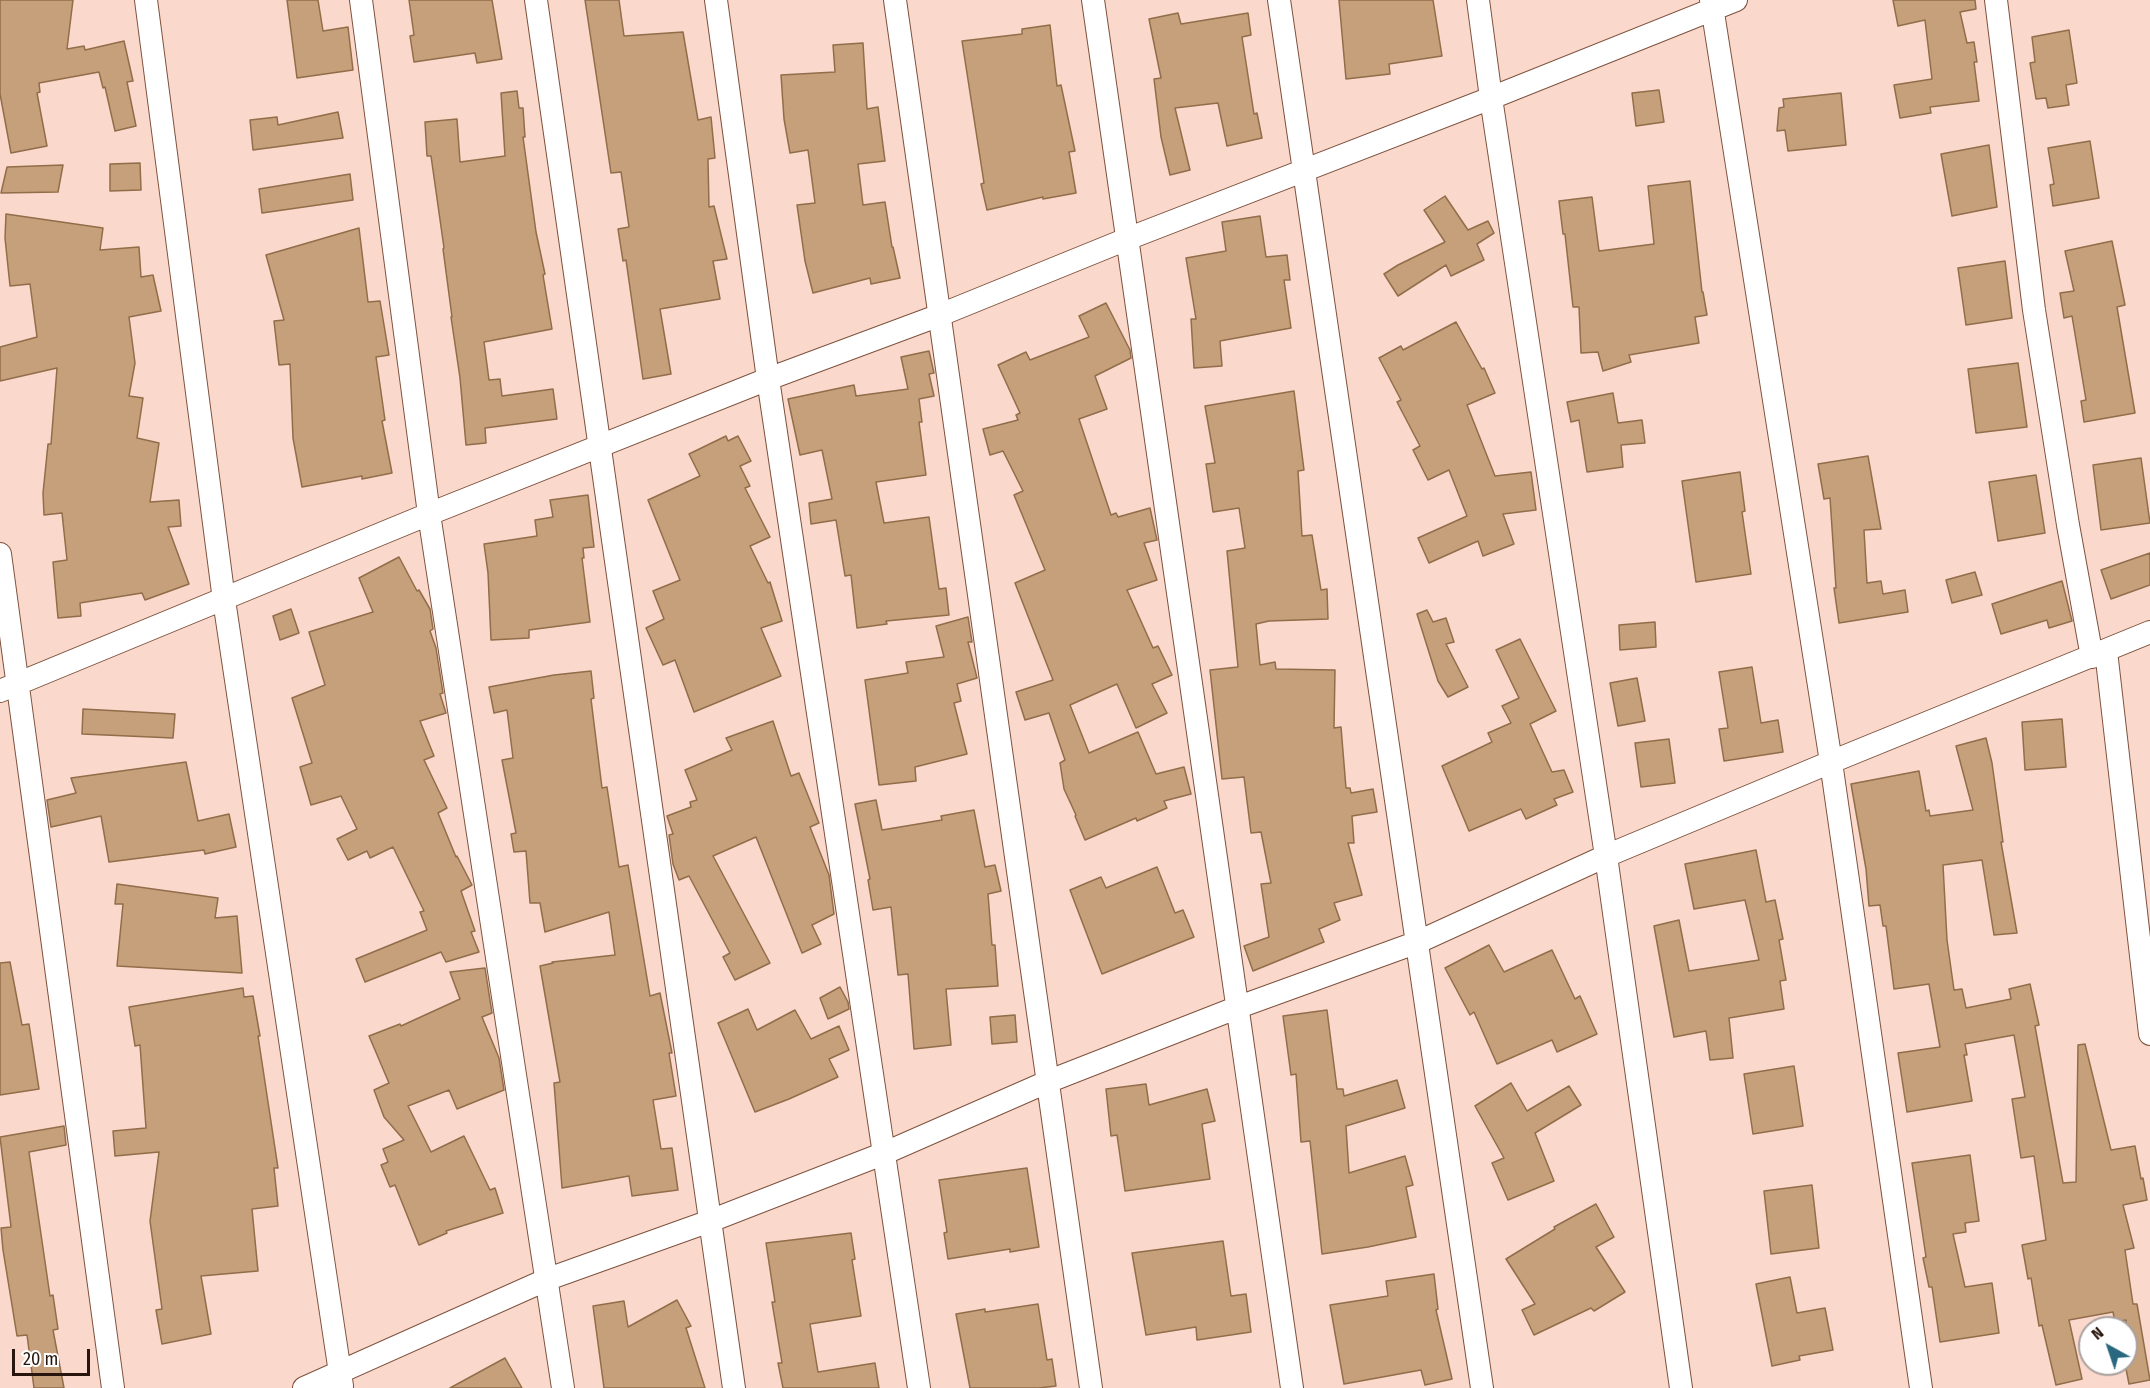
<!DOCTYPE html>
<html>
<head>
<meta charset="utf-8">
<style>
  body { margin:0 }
  #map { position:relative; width:2150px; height:1388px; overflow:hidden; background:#fad9cc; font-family:"Fira Sans Condensed",sans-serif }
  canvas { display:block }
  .north { position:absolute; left:2078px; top:1316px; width:60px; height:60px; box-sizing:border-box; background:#fff; border:2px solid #a9a19e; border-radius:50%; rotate:320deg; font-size:16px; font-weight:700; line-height:24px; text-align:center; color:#28150d }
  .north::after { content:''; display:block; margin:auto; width:21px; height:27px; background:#29687e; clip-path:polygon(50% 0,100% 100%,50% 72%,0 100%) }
  .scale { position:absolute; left:12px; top:1349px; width:78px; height:27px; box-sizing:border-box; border:3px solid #28150d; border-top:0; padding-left:8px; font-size:18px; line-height:21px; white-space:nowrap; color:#28150d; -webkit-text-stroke:4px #fff; paint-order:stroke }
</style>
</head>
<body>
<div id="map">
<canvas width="2150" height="1388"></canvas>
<div class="north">N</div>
<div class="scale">20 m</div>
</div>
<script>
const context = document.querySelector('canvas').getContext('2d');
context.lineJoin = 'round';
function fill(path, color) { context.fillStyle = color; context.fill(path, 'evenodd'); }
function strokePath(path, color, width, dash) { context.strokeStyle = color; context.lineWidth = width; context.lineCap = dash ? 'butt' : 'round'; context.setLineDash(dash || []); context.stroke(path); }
const building = new Path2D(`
  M 0,0 L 73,0 L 67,49 L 84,46 L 85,50 L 124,41 L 133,81 L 127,82 L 136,126 L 115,131 L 105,87 L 103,88 L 99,72 L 39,83 L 40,92 L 37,93 L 47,146 L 11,153 L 0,94 Z
  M 287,0 L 318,0 L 323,31 L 348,27 L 353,70 L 297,78 Z
  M 409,0 L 492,0 L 502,59 L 477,63 L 475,53 L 414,62 L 410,36 L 414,35 Z
  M 585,0 L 619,0 L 624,36 L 683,32 L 698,120 L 711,117 L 715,158 L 708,159 L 709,207 L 714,206 L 727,259 L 713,261 L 720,299 L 660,309 L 671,374 L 643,379 L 626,260 L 623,261 L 618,229 L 629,227 L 621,172 L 611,173 Z
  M 1339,0 L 1433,0 L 1442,56 L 1389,64 L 1390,74 L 1346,79 Z
  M 1893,0 L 1975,0 L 1976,9 L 1960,12 L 1967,43 L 1974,42 L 1977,62 L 1974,62 L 1979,101 L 1930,107 L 1931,113 L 1900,118 L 1894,85 L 1932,79 L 1925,20 L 1898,26 Z
  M 1178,13 L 1181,24 L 1248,13 L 1251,35 L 1242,37 L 1254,114 L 1257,113 L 1262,138 L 1227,146 L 1218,103 L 1175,108 L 1190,170 L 1170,175 L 1161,137 L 1154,79 L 1161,78 L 1149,19 Z
  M 1050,25 L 1057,86 L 1061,85 L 1075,151 L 1069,152 L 1076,193 L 1043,199 L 1043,197 L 987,210 L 981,184 L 984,183 L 962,41 L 1022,34 L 1022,29 Z
  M 2069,30 L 2077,83 L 2066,85 L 2069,105 L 2048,108 L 2046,98 L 2036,99 L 2030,63 L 2035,62 L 2032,37 Z
  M 863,43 L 867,109 L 878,107 L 885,161 L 858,164 L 863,205 L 885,202 L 892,247 L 893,247 L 900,278 L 871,284 L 870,278 L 813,293 L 805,261 L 797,205 L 815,203 L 808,150 L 790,153 L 784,119 L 781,75 L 835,72 L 833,45 Z
  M 1659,90 L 1664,122 L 1636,126 L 1632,93 Z
  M 517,91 L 519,108 L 523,108 L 525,137 L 523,137 L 536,232 L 545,274 L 543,275 L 552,329 L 484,342 L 489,380 L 500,379 L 502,396 L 553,389 L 557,419 L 485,428 L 486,443 L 466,445 L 460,378 L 451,317 L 452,317 L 443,249 L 444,248 L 431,156 L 427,156 L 425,122 L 457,119 L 460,162 L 505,156 L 501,93 Z
  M 1841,93 L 1846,145 L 1788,151 L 1785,130 L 1777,131 L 1779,108 L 1784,107 L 1783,99 Z
  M 338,112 L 343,138 L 253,150 L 250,120 L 277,117 L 278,125 Z
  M 2090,141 L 2099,198 L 2053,206 L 2050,185 L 2054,184 L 2048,148 Z
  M 1989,145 L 1997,207 L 1952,216 L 1941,154 Z
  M 140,163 L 141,190 L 110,191 L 110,164 Z
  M 63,165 L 58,192 L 1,193 L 7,167 Z
  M 350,174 L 353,200 L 262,213 L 259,189 Z
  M 1690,181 L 1702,292 L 1703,292 L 1707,315 L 1695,317 L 1699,343 L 1629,355 L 1631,362 L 1603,371 L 1598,352 L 1581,353 L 1579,307 L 1573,307 L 1565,234 L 1563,234 L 1559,201 L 1592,197 L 1599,251 L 1654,244 L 1648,186 Z
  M 1445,196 L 1468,230 L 1488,221 L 1494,233 L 1477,244 L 1484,260 L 1451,276 L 1446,265 L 1398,296 L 1384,274 L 1398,265 L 1445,242 L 1424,210 Z
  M 6,214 L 103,228 L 100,250 L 139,247 L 141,277 L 153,275 L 161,311 L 129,317 L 135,363 L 129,396 L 143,398 L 137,438 L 159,443 L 150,502 L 179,500 L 181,526 L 168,527 L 189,584 L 145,600 L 142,593 L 80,603 L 81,616 L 58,618 L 53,562 L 67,560 L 62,513 L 44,515 L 43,493 L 48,444 L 51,444 L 57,368 L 0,381 L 0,347 L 37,337 L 30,284 L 10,286 L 5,238 Z
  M 1260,216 L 1266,257 L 1287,255 L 1290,280 L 1284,280 L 1291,328 L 1220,341 L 1222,366 L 1194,368 L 1191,319 L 1196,319 L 1186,258 L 1226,251 L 1222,222 Z
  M 359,228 L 368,302 L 380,301 L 389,355 L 376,357 L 385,420 L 382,421 L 392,473 L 362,479 L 362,476 L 302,487 L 293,438 L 290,364 L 279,365 L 274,321 L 284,320 L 266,255 Z
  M 2112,241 L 2125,305 L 2117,307 L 2135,413 L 2084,422 L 2081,401 L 2086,400 L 2072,316 L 2064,318 L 2060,293 L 2074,291 L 2065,251 Z
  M 2005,261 L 2012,318 L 1966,325 L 1958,268 Z
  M 1106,303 L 1130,350 L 1131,358 L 1095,376 L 1107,409 L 1079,419 L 1111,515 L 1116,513 L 1118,517 L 1150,508 L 1157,540 L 1144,543 L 1157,580 L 1127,590 L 1153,648 L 1158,646 L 1172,675 L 1152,684 L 1167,713 L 1136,728 L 1117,684 L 1070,705 L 1089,753 L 1138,732 L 1156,774 L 1184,767 L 1191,794 L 1164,801 L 1167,808 L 1137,821 L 1136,818 L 1085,840 L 1075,816 L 1076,815 L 1064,789 L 1060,763 L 1065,760 L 1049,713 L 1025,720 L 1016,692 L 1053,680 L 1015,583 L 1045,570 L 1014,495 L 1023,491 L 1003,451 L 990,455 L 983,429 L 1018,420 L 1016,415 L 1020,413 L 998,365 L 1026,352 L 1030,360 L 1089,337 L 1079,316 Z
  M 1456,322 L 1482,369 L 1484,368 L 1495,393 L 1467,405 L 1495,476 L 1531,472 L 1536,510 L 1503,514 L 1514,544 L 1483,556 L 1478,541 L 1429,563 L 1418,538 L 1467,516 L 1449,470 L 1428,480 L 1413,450 L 1420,446 L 1397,402 L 1401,400 L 1379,358 L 1401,346 L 1403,350 Z
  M 929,351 L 934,373 L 929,374 L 934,396 L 919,399 L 922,422 L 919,422 L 926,475 L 876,482 L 884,523 L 929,517 L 939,589 L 946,588 L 949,615 L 886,621 L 887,624 L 857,628 L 851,575 L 845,576 L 836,520 L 811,524 L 809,503 L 832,499 L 822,450 L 800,455 L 788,399 L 854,385 L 856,396 L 908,389 L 901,357 Z
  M 2018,363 L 2027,427 L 1976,433 L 1968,369 Z
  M 1294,391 L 1304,470 L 1298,471 L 1302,536 L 1312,535 L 1321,590 L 1327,589 L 1328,619 L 1269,621 L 1256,624 L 1260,665 L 1275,662 L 1276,669 L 1335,670 L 1334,728 L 1341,727 L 1346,788 L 1350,788 L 1351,793 L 1373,789 L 1377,812 L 1352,816 L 1354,843 L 1348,843 L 1362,895 L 1334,903 L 1340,920 L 1319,929 L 1324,942 L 1253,971 L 1244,946 L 1269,937 L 1261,884 L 1271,883 L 1261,832 L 1251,833 L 1244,777 L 1222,779 L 1210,670 L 1238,667 L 1227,551 L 1245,548 L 1239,508 L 1213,512 L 1206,464 L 1215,463 L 1205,406 Z
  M 1613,393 L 1618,423 L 1642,420 L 1645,443 L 1621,445 L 1623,467 L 1587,472 L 1579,420 L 1571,422 L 1567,402 Z
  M 726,436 L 728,441 L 738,436 L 751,461 L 740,466 L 750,486 L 745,488 L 770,537 L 750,546 L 768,583 L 770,582 L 782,621 L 761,628 L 781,676 L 694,712 L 675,660 L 663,665 L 646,628 L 664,619 L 653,591 L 680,580 L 648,500 L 700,476 L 689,454 Z
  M 1868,456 L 1881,529 L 1864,530 L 1867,583 L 1881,581 L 1883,594 L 1905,590 L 1908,612 L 1839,623 L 1834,588 L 1836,588 L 1830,498 L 1824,499 L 1818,464 Z
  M 2141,458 L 2150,523 L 2101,530 L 2093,465 Z
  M 1740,472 L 1745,511 L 1742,512 L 1751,574 L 1696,582 L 1682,481 Z
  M 2036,475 L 2045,533 L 1998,541 L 1989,482 Z
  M 588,495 L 594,547 L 583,548 L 584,558 L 582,558 L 590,622 L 529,630 L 529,638 L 491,640 L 488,573 L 484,544 L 537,536 L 535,520 L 553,517 L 550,500 Z
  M 2150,553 L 2150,585 L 2111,599 L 2101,570 Z
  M 399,557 L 417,591 L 419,590 L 430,609 L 433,629 L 430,631 L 436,648 L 443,693 L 440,694 L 446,713 L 420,721 L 434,756 L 424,760 L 447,808 L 438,813 L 456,857 L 457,856 L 472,885 L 461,891 L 475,931 L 471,932 L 479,952 L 446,962 L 441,952 L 365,982 L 356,959 L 427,930 L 420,912 L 424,911 L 393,847 L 370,858 L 367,851 L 348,860 L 337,839 L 357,829 L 341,796 L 311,805 L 300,767 L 312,763 L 292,698 L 325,685 L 309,632 L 373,612 L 359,578 Z
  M 1975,572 L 1982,595 L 1952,603 L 1946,580 Z
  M 2062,581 L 2072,621 L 2049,628 L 2047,620 L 2001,634 L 1992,604 Z
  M 291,609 L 299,633 L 280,640 L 273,616 Z
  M 1427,610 L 1433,622 L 1446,618 L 1454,642 L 1446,644 L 1468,687 L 1448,697 L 1438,681 L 1417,614 Z
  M 968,617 L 972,642 L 968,642 L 977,678 L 957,684 L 961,701 L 954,703 L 967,754 L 915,767 L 916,781 L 879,785 L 865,680 L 908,673 L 906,662 L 944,657 L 936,626 Z
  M 1655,622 L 1656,647 L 1620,650 L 1619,625 Z
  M 1520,639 L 1556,711 L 1530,724 L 1552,772 L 1564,770 L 1573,792 L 1554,799 L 1557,805 L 1526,819 L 1521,809 L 1469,831 L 1442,766 L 1492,742 L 1488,733 L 1511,723 L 1502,706 L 1519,698 L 1496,650 Z
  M 1752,667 L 1761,723 L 1778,720 L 1783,752 L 1724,761 L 1719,729 L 1728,728 L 1719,672 Z
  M 591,671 L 594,698 L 591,699 L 602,788 L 607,787 L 619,867 L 628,865 L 650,996 L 660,993 L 672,1053 L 669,1053 L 676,1096 L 653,1100 L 661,1149 L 672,1148 L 678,1190 L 632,1196 L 629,1176 L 562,1188 L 554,1083 L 560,1082 L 540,966 L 553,963 L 552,962 L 615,955 L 609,912 L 545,932 L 540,903 L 530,903 L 526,851 L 514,852 L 511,834 L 516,833 L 502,760 L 513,758 L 507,710 L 494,713 L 489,687 L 554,675 Z
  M 1637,678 L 1645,721 L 1618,726 L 1610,683 Z
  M 83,709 L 175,714 L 173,738 L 82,734 Z
  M 2062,719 L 2066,767 L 2025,770 L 2022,722 Z
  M 773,721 L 791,776 L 799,773 L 819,823 L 810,827 L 829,875 L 834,914 L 812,925 L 821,944 L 802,953 L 756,837 L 713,856 L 770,963 L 735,980 L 723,957 L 730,953 L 689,876 L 679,880 L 673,864 L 669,835 L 673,834 L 667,816 L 691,807 L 690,802 L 697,800 L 685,770 L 732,750 L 726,738 Z
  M 1986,738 L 1992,763 L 2003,842 L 2001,842 L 2017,933 L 1994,935 L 1982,860 L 1943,865 L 1947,940 L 1954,990 L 1962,989 L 1966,1008 L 2011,999 L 2009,989 L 2030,984 L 2039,1025 L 2035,1026 L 2063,1183 L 2076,1182 L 2078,1045 L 2085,1044 L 2111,1150 L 2135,1146 L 2141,1179 L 2143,1178 L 2147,1200 L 2123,1205 L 2134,1248 L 2125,1250 L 2133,1304 L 2137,1304 L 2150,1380 L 2129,1384 L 2126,1369 L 2126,1320 L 2115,1322 L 2113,1312 L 2069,1320 L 2082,1379 L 2056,1385 L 2042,1325 L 2039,1326 L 2031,1278 L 2028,1279 L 2022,1245 L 2046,1240 L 2034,1156 L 2021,1158 L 2012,1099 L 2025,1097 L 2014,1035 L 1965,1044 L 1967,1055 L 1964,1055 L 1972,1101 L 1907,1112 L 1898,1053 L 1940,1047 L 1929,984 L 1894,989 L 1886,926 L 1883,926 L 1880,905 L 1869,906 L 1866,869 L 1851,784 L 1919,771 L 1926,811 L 1929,810 L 1930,816 L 1973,810 L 1956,746 Z
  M 1669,739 L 1675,783 L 1641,787 L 1635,743 Z
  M 186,762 L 198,821 L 229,814 L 236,847 L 205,854 L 204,850 L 109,862 L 101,816 L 51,827 L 47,800 L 76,793 L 71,778 Z
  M 876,800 L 882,830 L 942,820 L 941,816 L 974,810 L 985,867 L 995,865 L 1001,891 L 988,894 L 992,945 L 995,945 L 998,986 L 946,989 L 951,1045 L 914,1049 L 908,974 L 898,975 L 891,907 L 873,910 L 868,880 L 870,879 L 855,804 Z
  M 1756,850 L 1766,902 L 1775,900 L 1783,939 L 1779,940 L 1786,980 L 1780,981 L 1784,1009 L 1729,1018 L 1733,1058 L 1710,1060 L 1706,1031 L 1674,1037 L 1654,926 L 1679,920 L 1689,971 L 1759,960 L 1745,900 L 1694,909 L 1685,864 Z
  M 1157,867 L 1175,913 L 1183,910 L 1194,937 L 1102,974 L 1070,890 L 1101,877 L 1106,888 Z
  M 117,884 L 218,898 L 215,918 L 237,916 L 242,973 L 117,966 L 123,904 L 115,904 Z
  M 1489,945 L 1504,972 L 1552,950 L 1575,999 L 1580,996 L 1597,1034 L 1557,1052 L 1552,1040 L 1497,1064 L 1474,1012 L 1470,1015 L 1445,968 Z
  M 10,962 L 22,1025 L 29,1024 L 39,1089 L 0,1095 L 0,963 Z
  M 485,968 L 492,1013 L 482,1017 L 499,1058 L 504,1090 L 457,1109 L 449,1090 L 408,1106 L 431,1152 L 464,1136 L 490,1190 L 495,1188 L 503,1213 L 446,1231 L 447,1233 L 419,1245 L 395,1185 L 390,1187 L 381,1165 L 388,1162 L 383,1149 L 404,1140 L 384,1117 L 374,1090 L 389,1083 L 369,1036 L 400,1024 L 401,1026 L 460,999 L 450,972 Z
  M 840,987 L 848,1002 L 849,1009 L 828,1019 L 820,998 Z
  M 243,988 L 244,997 L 253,996 L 260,1036 L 258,1036 L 278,1168 L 274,1168 L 278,1206 L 252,1209 L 258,1271 L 201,1276 L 211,1334 L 162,1344 L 156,1310 L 162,1309 L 150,1221 L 159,1152 L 115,1156 L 113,1131 L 146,1128 L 140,1045 L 135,1046 L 129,1007 Z
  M 748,1009 L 757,1030 L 795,1010 L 811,1039 L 839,1026 L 849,1050 L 829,1059 L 838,1077 L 789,1099 L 755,1112 L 718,1023 Z
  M 1327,1010 L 1337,1089 L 1343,1089 L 1344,1096 L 1397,1080 L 1405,1108 L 1346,1126 L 1349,1173 L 1405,1156 L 1413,1185 L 1406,1187 L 1416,1237 L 1368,1247 L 1322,1254 L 1310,1141 L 1301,1142 L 1296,1074 L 1291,1075 L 1283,1016 Z
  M 1015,1015 L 1017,1042 L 992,1044 L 990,1017 Z
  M 1794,1066 L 1803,1126 L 1753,1134 L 1744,1074 Z
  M 1511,1083 L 1527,1111 L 1569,1086 L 1581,1105 L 1535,1133 L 1554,1181 L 1508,1200 L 1492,1163 L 1504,1158 L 1475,1106 Z
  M 1146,1084 L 1149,1105 L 1207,1089 L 1215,1121 L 1202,1124 L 1210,1179 L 1125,1191 L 1117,1135 L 1111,1136 L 1106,1089 Z
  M 64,1126 L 66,1145 L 29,1152 L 50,1296 L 53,1295 L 58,1329 L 53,1330 L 64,1388 L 34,1388 L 27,1335 L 17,1336 L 3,1250 L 1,1228 L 11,1227 L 0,1137 Z
  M 1970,1155 L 1979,1221 L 1965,1223 L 1966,1232 L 1953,1234 L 1965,1287 L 1992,1283 L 1999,1333 L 1940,1342 L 1932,1287 L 1929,1287 L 1923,1258 L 1926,1257 L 1912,1163 Z
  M 1027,1168 L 1039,1247 L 1010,1252 L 1010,1249 L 948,1259 L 944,1233 L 947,1232 L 939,1180 Z
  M 1812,1185 L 1819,1248 L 1771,1254 L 1764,1191 Z
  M 1596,1204 L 1614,1237 L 1596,1247 L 1625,1292 L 1594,1311 L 1591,1308 L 1534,1335 L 1522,1310 L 1535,1304 L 1506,1259 L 1555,1229 L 1554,1227 Z
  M 851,1233 L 855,1259 L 852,1260 L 861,1316 L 810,1324 L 818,1372 L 875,1363 L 879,1388 L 783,1388 L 778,1363 L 782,1363 L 772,1302 L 775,1302 L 766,1243 Z
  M 1223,1241 L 1231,1296 L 1246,1294 L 1251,1332 L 1197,1340 L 1196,1327 L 1146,1335 L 1132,1253 Z
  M 1434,1274 L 1438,1309 L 1436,1310 L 1452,1379 L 1425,1385 L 1421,1370 L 1344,1384 L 1330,1305 L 1388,1296 L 1386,1281 Z
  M 1790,1277 L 1797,1313 L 1825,1308 L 1833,1350 L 1799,1356 L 1800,1360 L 1772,1366 L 1756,1284 Z
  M 677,1300 L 691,1326 L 686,1328 L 705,1388 L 604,1388 L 593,1306 L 624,1301 L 628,1327 Z
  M 1038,1304 L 1047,1360 L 1052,1359 L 1056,1386 L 1039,1388 L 970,1388 L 956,1314 L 985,1309 L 985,1312 Z
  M 505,1358 L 522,1388 L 450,1388 Z`);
fill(building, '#c69f7b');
strokePath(building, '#926d4a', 1.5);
const street = new Path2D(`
  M 146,0 L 224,600 L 342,1386
  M 361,0 L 429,514 L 563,1388
  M 536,0 L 734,1388
  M 716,0 L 768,379 L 919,1388
  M 895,0 L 1091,1388
  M 1093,0 L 1292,1388
  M 1279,0 L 1482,1388
  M 1478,0 L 1491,98 L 1606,856 L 1681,1388
  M 1711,0 L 1831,762 L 1921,1388
  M 1996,0 L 2034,310 L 2068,525 L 2092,657
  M 0,554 L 113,1388
  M 2106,651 L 2150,1034
  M 0,691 L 429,514 L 768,379 L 940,315 L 1127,239 L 1491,98 L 1736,0
  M 304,1388 L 548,1279 L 710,1221 L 885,1153 L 1047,1082 L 1236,1008 L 1418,942 L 1606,856 L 1831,762 L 2150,632`);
strokePath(street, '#7e513d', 24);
strokePath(street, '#fff', 22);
</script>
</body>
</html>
